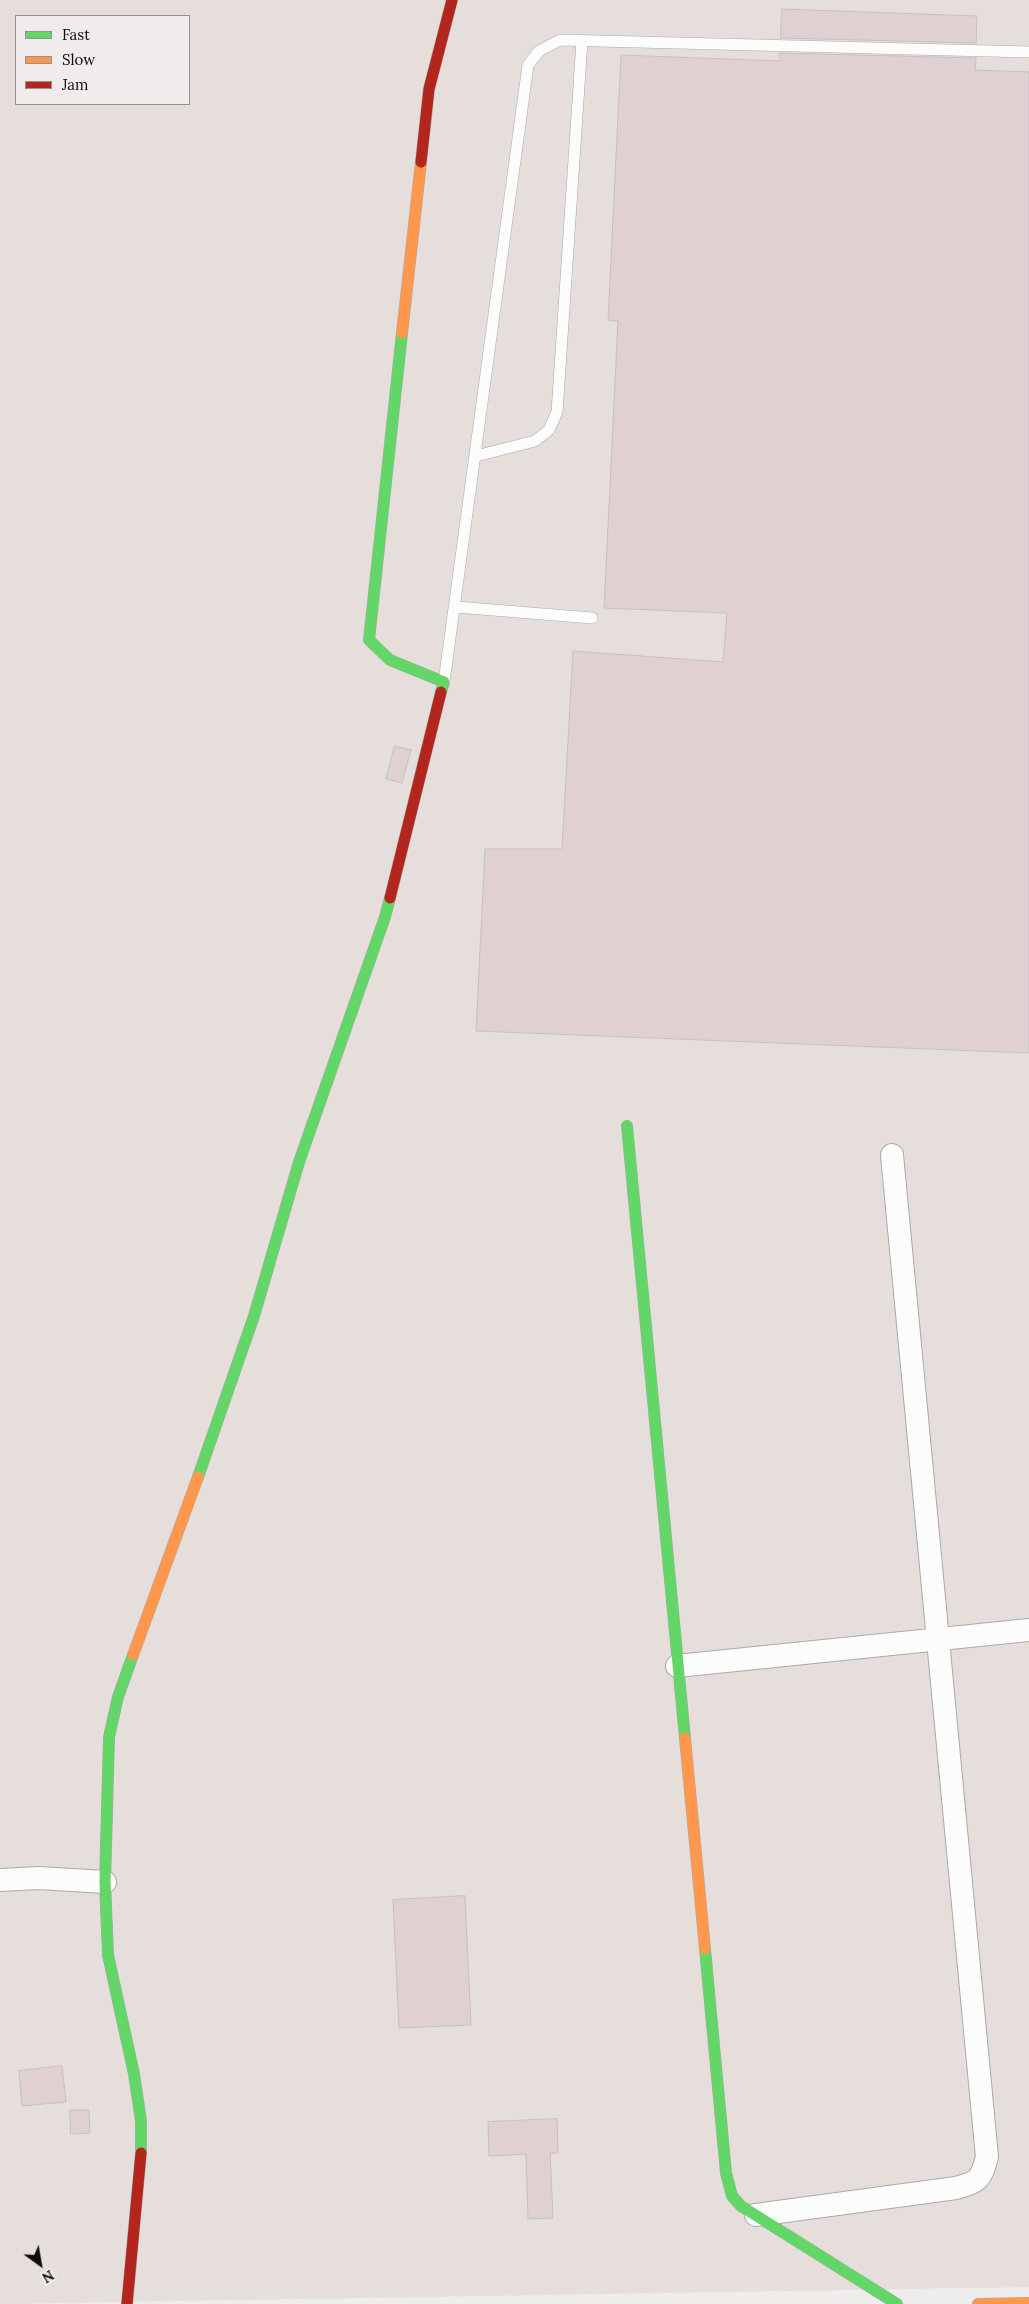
<!DOCTYPE html>
<html>
<head>
<meta charset="utf-8">
<style>
  body { margin:0 }
  #map { position:relative; width:1029px; height:2304px; overflow:hidden; background:#efedec; font-family:Lora,serif }
  canvas { display:block }
  .legend { position:absolute; left:15px; top:15px; width:175px; height:90px; box-sizing:border-box; background:#f0eceb; border:1px solid #959291; margin:0; padding:6px 9px; list-style:none; font-size:15px; color:#0d0b0b }
  .legend li { display:flex; align-items:center; gap:10px; height:25px }
  .legend b { width:25px; border:1px solid #959291 }
  .north { position:absolute; left:15px; top:2239px; width:50px; height:50px; -webkit-text-stroke:4px #f0eceb; paint-order:stroke; rotate:148deg; font-size:14px; font-weight:700; line-height:20px; text-align:center; color:#0d0b0b }
  .north::after { content:''; display:block; margin:auto; width:18px; height:22px; background:#0d0b0b; clip-path:polygon(50% 0,100% 100%,50% 72%,0 100%) }
</style>
</head>
<body>
<div id="map">
<canvas width="1029" height="2304"></canvas>
<ul class="legend">
<li><b style="height:6px;background:#63d668"></b>Fast</li>
<li><b style="height:6px;background:#ff974d"></b>Slow</li>
<li><b style="height:6px;background:#b3261e"></b>Jam</li>
</ul>
<div class="north">N</div>
</div>
<script>
const context = document.querySelector('canvas').getContext('2d');
context.lineJoin = 'round';
function fill(path, color) { context.fillStyle = color; context.fill(path, 'evenodd'); }
function strokePath(path, color, width, dash) { context.strokeStyle = color; context.lineWidth = width; context.lineCap = dash ? 'butt' : 'round'; context.setLineDash(dash || []); context.stroke(path); }
fill(new Path2D(`
  M 0,0 L 1029,0 L 1029,2287 L 0,2304 ZM 16,16 L 189,16 L 189,104 L 16,104 Z`), '#e5dedb');
const building = new Path2D(`
  M 782,9 L 977,16 L 976,43 L 781,38 Z
  M 780,53 L 976,58 L 975,70 L 1029,72 L 1029,1053 L 476,1031 L 485,849 L 562,849 L 573,651 L 723,662 L 727,613 L 604,608 L 618,321 L 608,320 L 621,55 L 780,61 Z
  M 395,746 L 411,750 L 402,783 L 386,779 Z
  M 465,1896 L 471,2025 L 399,2028 L 393,1900 Z
  M 62,2066 L 66,2102 L 22,2106 L 19,2071 Z
  M 70,2110 L 89,2110 L 90,2133 L 71,2134 Z
  M 557,2119 L 558,2153 L 550,2153 L 553,2218 L 528,2219 L 526,2154 L 489,2156 L 488,2122 Z`);
fill(building, '#e0d0d2');
strokePath(building, '#c4c2c2', 1);
const lane = new Path2D(`
  M 476,456 L 535,441 L 549,430 L 557,412 L 582,41
  M 456,607 L 592,618
  M 444,682 L 528,65 L 539,51 L 560,40 L 1029,52`);
const street = new Path2D(`
  M 677,1666 L 1029,1630
  M 0,1880 L 39,1878 L 105,1882
  M 756,2215 L 956,2188 C 978,2182 981,2180 987,2157 L 892,1155`);
const fast = new Path2D(`
  M 402,333 L 369,640 L 390,660 L 444,682 L 441,692
  M 627,1126 L 685,1738
  M 198,1477 L 254,1316 L 299,1162 L 385,917 L 390,898
  M 133,1655 L 118,1697 L 109,1737 L 105,1882 L 108,1955 L 134,2074 L 141,2121 L 141,2153
  M 705,1949 L 726,2173 L 732,2196 L 741,2206 L 897,2304`);
const slow = new Path2D(`
  M 402,333 L 421,162
  M 133,1655 L 198,1477
  M 685,1738 L 705,1949
  M 978,2304 L 1029,2303`);
const jam = new Path2D(`
  M 421,162 L 429,89 L 452,0
  M 390,898 L 441,692
  M 127,2304 L 141,2153`);
strokePath(lane, '#acaaa9', 12);
strokePath(street, '#acaaa9', 24);
strokePath(fast, '#acaaa9', 12);
strokePath(slow, '#acaaa9', 12);
strokePath(jam, '#acaaa9', 12);
strokePath(lane, '#fdfcfc', 11);
strokePath(street, '#fdfcfc', 22);
strokePath(fast, '#63d668', 11);
strokePath(slow, '#ff974d', 11);
strokePath(jam, '#b3261e', 11);
</script>
</body>
</html>
